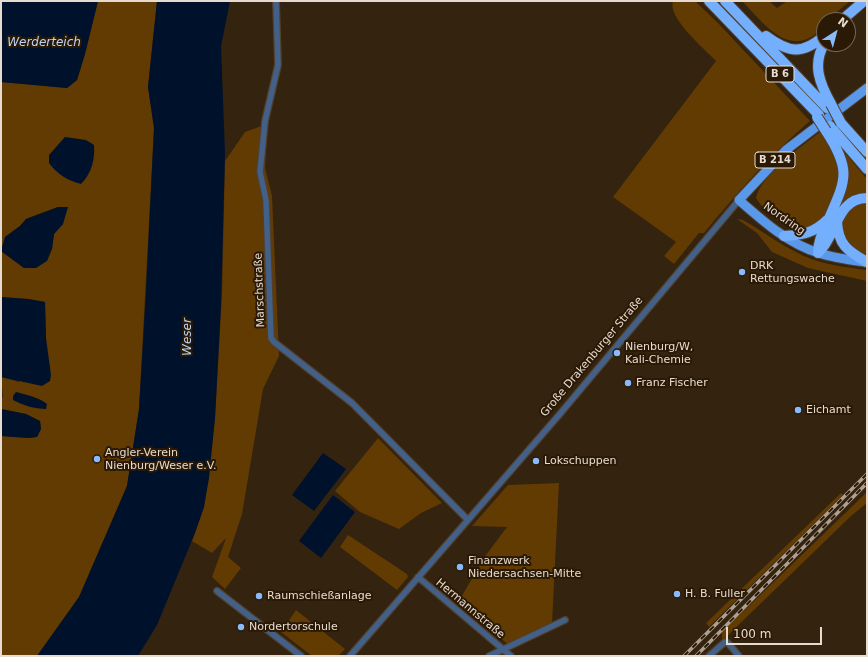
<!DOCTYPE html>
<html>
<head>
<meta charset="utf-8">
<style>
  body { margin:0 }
  #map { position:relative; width:868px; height:657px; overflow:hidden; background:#34230f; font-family:"DejaVu Sans",sans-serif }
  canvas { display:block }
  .frame { position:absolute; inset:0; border:2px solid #e7dbcf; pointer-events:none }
  .north { position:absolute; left:816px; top:12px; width:40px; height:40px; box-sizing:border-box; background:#2a1905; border:1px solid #766756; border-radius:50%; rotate:36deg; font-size:11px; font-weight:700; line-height:16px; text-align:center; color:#e7dbcf }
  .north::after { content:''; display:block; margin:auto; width:14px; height:18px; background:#89bafc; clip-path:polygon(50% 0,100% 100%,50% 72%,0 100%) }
  .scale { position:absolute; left:726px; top:627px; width:96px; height:18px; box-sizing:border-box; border:2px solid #e7dbcf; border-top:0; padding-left:5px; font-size:12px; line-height:14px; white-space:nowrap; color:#e7dbcf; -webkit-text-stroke:3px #2a1905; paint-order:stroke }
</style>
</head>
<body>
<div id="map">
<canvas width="868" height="657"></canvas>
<div class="frame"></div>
<div class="north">N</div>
<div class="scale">100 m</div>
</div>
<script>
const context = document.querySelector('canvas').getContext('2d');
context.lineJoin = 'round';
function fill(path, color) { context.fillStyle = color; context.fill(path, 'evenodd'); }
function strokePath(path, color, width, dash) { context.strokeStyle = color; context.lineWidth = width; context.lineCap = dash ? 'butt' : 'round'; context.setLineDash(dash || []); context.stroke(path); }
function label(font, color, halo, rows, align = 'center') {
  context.font = font + ' "DejaVu Sans",sans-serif'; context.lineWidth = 4; context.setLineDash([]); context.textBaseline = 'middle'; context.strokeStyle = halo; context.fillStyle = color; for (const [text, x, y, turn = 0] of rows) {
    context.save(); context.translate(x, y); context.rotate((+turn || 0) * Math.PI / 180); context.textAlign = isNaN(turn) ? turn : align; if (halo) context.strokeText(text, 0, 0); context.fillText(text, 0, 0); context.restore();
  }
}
fill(new Path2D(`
  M 98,1 L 157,1 L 148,87 L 154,128 L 139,409 L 127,486 L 79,597 L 37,656 L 1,656 L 1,436 L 28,438 L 37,437 L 41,429 L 40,421 L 26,414 L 1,409 L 1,397 L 3,397 L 1,377 L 19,382 L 46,338 L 45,302 L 28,299 L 1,297 L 1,82 L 67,88 L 77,80 L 85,54 ZM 58,207 L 63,224 L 54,234 L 52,249 L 24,268 L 1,251 L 5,237 L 20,226 L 26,219 Z
  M 673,1 L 695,1 L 719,24 L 810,121 C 770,155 737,193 704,233 L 699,233 L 674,264 L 664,256 L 676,242 L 613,197 L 716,61 C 705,49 667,18 673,1 Z
  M 742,1 L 769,1 L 777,8 L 787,1 L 850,1 L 827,20 L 824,20 L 824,24 C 820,28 816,35 811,37 C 783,53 760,19 742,1 Z
  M 267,124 L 265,168 L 272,196 L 279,356 L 263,389 L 242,514 L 228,557 L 241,568 L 225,589 L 212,577 L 226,538 L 212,553 L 192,541 L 204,507 L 215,418 L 222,295 L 225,161 L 245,132 Z
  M 820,132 C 829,143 837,155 839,170 C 841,180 836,192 832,202 C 828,209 825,221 817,225 C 794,237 768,217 756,198 C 760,176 802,146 820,132 Z
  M 845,153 L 867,179 L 867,194 L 857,196 L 825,243 L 848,172 Z
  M 867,200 L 867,257 L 852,250 L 843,239 L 841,217 L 845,210 Z
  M 737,219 L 743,220 C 764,232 782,246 804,256 C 824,265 846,267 867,270 L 867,281 L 808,268 L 772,252 L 757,233 Z
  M 378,438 L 442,503 L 421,513 L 399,529 L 360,512 L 335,491 Z
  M 559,483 L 552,624 L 509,645 L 457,604 L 486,555 L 507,527 L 472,526 L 508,485 Z
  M 867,492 L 867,503 L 851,516 L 722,641 L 722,632 Z
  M 841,493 L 843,495 L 709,627 L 706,623 Z
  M 348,535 L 407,574 L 408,577 L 397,590 L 340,547 Z
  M 296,610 L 345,649 L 338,656 L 312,656 L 281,632 Z`), '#623b02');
fill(new Path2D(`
  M 1,1 L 98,1 L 85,54 L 77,80 L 67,88 L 1,82 Z
  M 157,1 L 230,1 L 221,46 L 225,153 L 221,303 L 215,418 L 209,478 L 204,507 L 195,533 L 157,625 L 138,656 L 37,656 L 79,597 L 127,486 L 139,409 L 146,292 L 154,128 L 148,87 Z
  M 65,137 L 86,140 L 94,145 C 95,159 92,173 81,184 C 67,180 58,175 49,163 L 49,155 Z
  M 58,207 L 68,207 L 63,224 L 54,234 L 52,249 L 47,261 L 36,268 L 24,268 L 1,251 L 5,237 L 20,226 L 26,219 Z
  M 1,297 L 28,299 L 45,302 L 46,338 L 51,375 L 50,381 L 42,386 L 1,377 Z
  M 16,392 C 27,395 38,397 47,404 L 46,409 C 35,409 22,405 13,400 L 13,396 Z
  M 1,409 L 26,414 L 40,421 L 41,429 L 37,437 L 28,438 L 1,436 Z
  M 323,453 L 346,469 L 314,511 L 292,495 Z
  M 333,495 L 355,512 L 321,558 L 299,541 Z`), '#00112c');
const street = new Path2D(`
  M 276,1 L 278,65 L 265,121 L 260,172 L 266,200 L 271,338 L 274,342 L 352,403 L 467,519
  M 418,577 L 511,656
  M 217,591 L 301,656
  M 350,656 L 559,415 L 739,200
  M 489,656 L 565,620
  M 709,656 L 725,642 L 728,643 L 739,656`);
const primary = new Path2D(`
  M 865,262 C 850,260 834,258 819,253 C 788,244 762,220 739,200 L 786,150 L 867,88`);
const highway = new Path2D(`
  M 709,1 L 819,115
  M 725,1 L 827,108
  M 842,20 L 864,1
  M 766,36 C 789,53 802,55 824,36
  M 824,44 C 812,65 820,84 831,104
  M 841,123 L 867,152
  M 830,126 L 867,169
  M 837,221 C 838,244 847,251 867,262
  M 784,236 C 802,235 814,233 827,220
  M 818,253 C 818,242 822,234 827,223 C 845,181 853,172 826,131
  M 818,253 C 837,236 836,198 867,198`);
strokePath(street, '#51402e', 8);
strokePath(primary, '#51402e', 11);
strokePath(highway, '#51402e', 12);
strokePath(street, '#436088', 5.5);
strokePath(primary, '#5a98ea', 9);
strokePath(highway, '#74affd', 10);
const rail = new Path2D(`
  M 684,656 L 867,474
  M 696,656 L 867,483`);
strokePath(rail, '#aea091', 3.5);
strokePath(rail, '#2a1905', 2, [6]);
const highwayBridge = new Path2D(`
  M 831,104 L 841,123
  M 817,117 L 826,131`);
strokePath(highwayBridge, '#51402e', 12, []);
strokePath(highwayBridge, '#74affd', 10);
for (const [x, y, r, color] of [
  [742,272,4,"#89bafc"],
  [617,353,4,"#89bafc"],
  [628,383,4,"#89bafc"],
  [798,410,4,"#89bafc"],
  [97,459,4,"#89bafc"],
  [536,461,4,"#89bafc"],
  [460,567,4,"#89bafc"],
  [677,594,4,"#89bafc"],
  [259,596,4,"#89bafc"],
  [241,627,4,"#89bafc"]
]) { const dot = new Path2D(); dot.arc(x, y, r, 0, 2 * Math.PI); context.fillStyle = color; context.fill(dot); strokePath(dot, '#2a1905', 1.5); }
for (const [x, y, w] of [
  [780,74,28],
  [775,160,40]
]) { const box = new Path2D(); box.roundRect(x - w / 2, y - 8, w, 16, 3); context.fillStyle = '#2a1905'; context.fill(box); strokePath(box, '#e7dbcf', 1); }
label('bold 10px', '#e7dbcf', null, [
  ["B 6",780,74],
  ["B 214",775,160]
]);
label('11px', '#e7dbcf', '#2a1905', [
  ["Nordring",784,219,35],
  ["Marschstraße",260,290,-92],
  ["Große Drakenburger Straße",592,357,-50],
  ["Hermannstraße",470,609,40]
]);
label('11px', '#e7dbcf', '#2a1905', [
  ["DRK",750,266],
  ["Rettungswache",750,279],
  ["Nienburg/W,",625,347],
  ["Kali-Chemie",625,360],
  ["Franz Fischer",636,383],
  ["Eichamt",806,410],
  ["Angler-Verein",105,453],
  ["Nienburg/Weser e.V.",105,466],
  ["Lokschuppen",544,461],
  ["Finanzwerk",468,561],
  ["Niedersachsen-Mitte",468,574],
  ["H. B. Fuller",685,594],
  ["Raumschießanlage",267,596],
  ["Nordertorschule",249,627]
], 'left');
label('italic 12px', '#bdd6f7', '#2a1905', [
  ["Werderteich",44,43],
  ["Weser",188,337,-90]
]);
</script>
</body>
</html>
